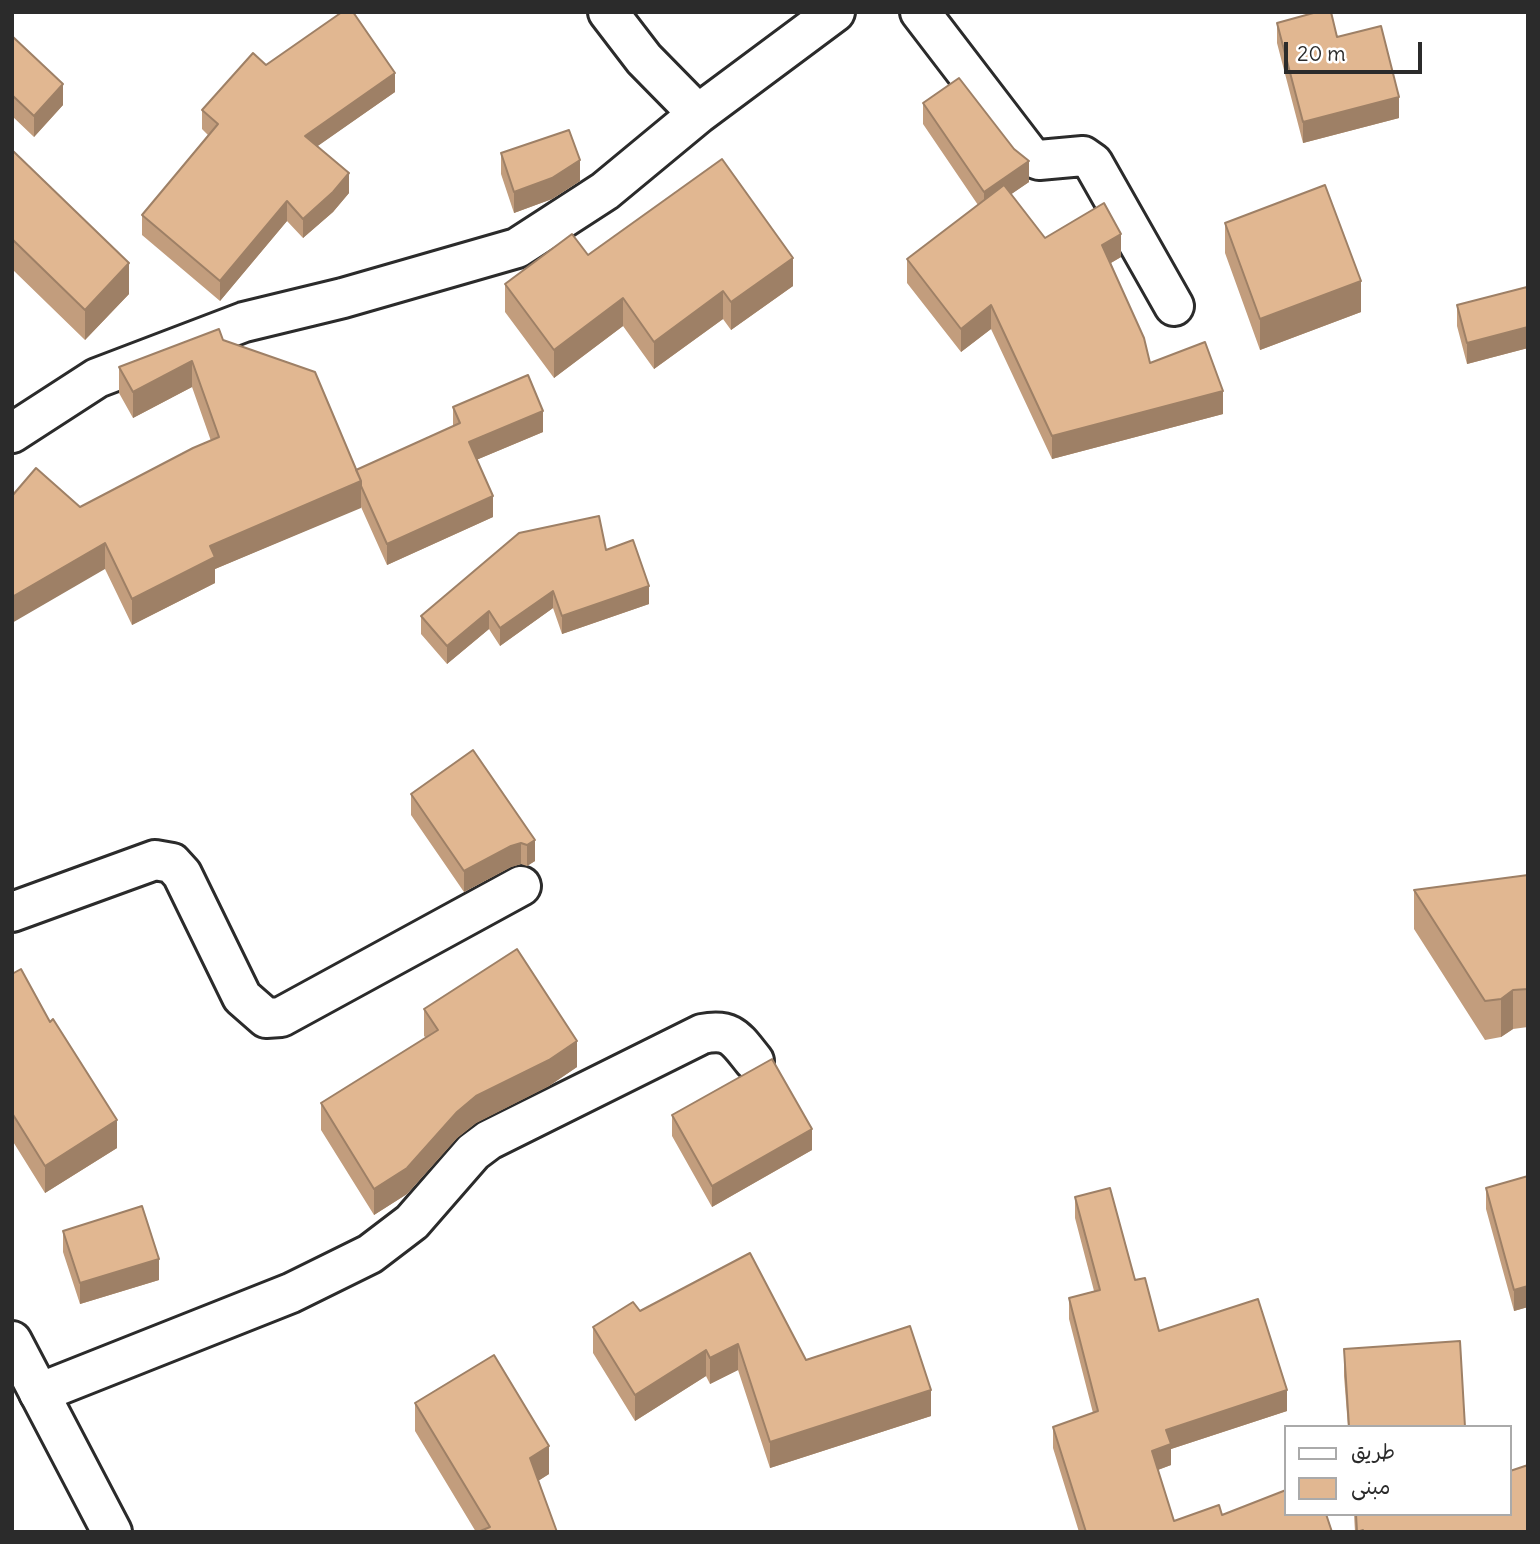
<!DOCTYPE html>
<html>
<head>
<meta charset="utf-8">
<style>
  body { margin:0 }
  #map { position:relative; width:1540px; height:1544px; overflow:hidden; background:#fff; font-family:Delius,"Playpen Sans Arabic",sans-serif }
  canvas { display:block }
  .frame { position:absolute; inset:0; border:14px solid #2b2b2b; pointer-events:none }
  .legend { position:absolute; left:1284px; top:1425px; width:228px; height:91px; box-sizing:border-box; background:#fff; border:2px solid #aaa; margin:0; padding:9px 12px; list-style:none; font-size:21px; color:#2b2b2b }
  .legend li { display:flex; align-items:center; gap:14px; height:35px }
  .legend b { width:35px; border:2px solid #aaa }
  .scale { position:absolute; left:1284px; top:42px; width:138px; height:32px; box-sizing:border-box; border:4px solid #2b2b2b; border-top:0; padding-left:9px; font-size:21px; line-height:24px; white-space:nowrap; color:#2b2b2b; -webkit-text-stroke:5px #fff; paint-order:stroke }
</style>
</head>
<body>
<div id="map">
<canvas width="1540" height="1544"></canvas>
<div class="frame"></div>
<ul class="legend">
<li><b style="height:9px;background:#fff"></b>طريق</li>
<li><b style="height:19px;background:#e1b791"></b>مبنى</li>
</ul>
<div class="scale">20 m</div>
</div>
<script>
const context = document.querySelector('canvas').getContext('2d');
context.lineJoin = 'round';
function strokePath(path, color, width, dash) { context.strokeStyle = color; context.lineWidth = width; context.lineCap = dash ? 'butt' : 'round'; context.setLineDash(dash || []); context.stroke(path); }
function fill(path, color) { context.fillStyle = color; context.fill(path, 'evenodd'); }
const minor = new Path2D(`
  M 608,12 L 644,59 L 698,114
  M 920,12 L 1031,157 L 1039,160 L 1083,156 L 1093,163 L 1174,306
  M 12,433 L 97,378 L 244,322 L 343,298 L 517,248 L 605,191 L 698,114 L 835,12
  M 12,912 L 155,860 L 172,863 L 182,874 L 242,997 L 266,1018 L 281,1017 L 521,886
  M 39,1393 L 291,1293 L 370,1254 L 412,1222 L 473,1152 L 489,1140 L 702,1034 C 732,1028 736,1039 754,1061`);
const major = new Path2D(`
  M 12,1341 L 112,1532`);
strokePath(minor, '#2b2b2b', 44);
strokePath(major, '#2b2b2b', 44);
strokePath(minor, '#fff', 38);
strokePath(major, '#fff', 38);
fill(new Path2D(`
  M 1277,23 L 1337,37 L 1399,118 L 1303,143 L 1277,43 Z
  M 12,36 L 63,105 L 34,137 L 12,116 Z
  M 266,65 L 395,92 L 317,146 L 349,193 L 333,212 L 303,238 L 287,221 L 220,301 L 142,235 L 142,215 L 208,135 L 202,129 L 202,110 Z
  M 923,103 L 1029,182 L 1011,194 L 1045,238 L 1121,257 L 1111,263 L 1150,363 L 1223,414 L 1052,459 L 991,329 L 961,352 L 907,283 L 907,259 L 978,205 L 923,124 Z
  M 12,150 L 129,294 L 85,340 L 12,269 Z
  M 501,153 L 580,181 L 552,199 L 514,213 L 501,174 Z
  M 1225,223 L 1361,312 L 1260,350 L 1225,253 Z
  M 588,255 L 793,286 L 731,330 L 723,319 L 654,369 L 623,326 L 554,378 L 505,312 L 505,284 Z
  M 1528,291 L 1528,348 L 1467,364 L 1457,326 L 1457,305 Z
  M 223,340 L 356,470 L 453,426 L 453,407 L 543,432 L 476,460 L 493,517 L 387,565 L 361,507 L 215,569 L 215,583 L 132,625 L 105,569 L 80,507 L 211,441 L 192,387 L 133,418 L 119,393 L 119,367 Z
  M 606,550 L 649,604 L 562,634 L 553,608 L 500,646 L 489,629 L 447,664 L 421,634 L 421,616 Z
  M 411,794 L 535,840 L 535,861 L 527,866 L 521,864 L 511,867 L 464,892 L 411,815 Z
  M 1528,875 L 1528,1027 L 1513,1029 L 1501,1037 L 1485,1040 L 1414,929 L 1414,890 Z
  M 12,974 L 117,1148 L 45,1193 L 12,1140 Z
  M 424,1009 L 577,1067 L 549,1086 L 476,1123 L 457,1138 L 407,1194 L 374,1215 L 321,1130 L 321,1103 L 426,1038 L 424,1036 Z
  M 672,1115 L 812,1150 L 712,1207 L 672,1136 Z
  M 1528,1176 L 1528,1307 L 1514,1311 L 1486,1209 L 1486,1188 Z
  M 1075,1197 L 1135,1280 L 1159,1331 L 1287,1411 L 1171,1449 L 1171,1465 L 1158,1470 L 1174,1521 L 1222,1515 L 1332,1532 L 1079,1532 L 1053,1448 L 1053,1427 L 1093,1413 L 1069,1319 L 1069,1298 L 1094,1291 L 1075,1218 Z
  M 63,1231 L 159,1280 L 80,1304 L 63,1252 Z
  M 640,1311 L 806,1360 L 931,1416 L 770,1468 L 738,1370 L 710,1384 L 706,1376 L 635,1421 L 593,1353 L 593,1327 Z
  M 1344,1349 L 1465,1427 L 1348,1427 L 1344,1376 Z
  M 415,1403 L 549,1474 L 538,1481 L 557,1532 L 476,1532 L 415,1431 Z
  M 1354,1514 L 1510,1514 L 1528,1532 L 1355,1532 Z`), '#c29d7d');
fill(new Path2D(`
  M 395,73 L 395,92 L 305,155 L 305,136 Z
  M 63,84 L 63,105 L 34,137 L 34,116 Z
  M 1399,97 L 1399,118 L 1303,143 L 1303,122 Z
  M 580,160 L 580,181 L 552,199 L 514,213 L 514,192 Z
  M 1029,161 L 1029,182 L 984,213 L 984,192 Z
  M 349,173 L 349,193 L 333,212 L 303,238 L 303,219 Z
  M 287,201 L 287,221 L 220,301 L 220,281 Z
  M 1121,234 L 1121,257 L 1102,268 L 1102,245 Z
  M 793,258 L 793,286 L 731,330 L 731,302 Z
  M 129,263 L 129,294 L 85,340 L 85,310 Z
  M 1361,281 L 1361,312 L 1260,350 L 1260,319 Z
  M 723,291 L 723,319 L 654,369 L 654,342 Z
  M 623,298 L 623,326 L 554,378 L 554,350 Z
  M 991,305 L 991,329 L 961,352 L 961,329 Z
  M 1528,327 L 1528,348 L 1467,364 L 1467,343 Z
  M 192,361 L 192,387 L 133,418 L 133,392 Z
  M 1223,391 L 1223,414 L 1052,459 L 1052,436 Z
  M 543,411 L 543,432 L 469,463 L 469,442 Z
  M 361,481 L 361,508 L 215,569 L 215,583 L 132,625 L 132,599 L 210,546 Z
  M 493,496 L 493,517 L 387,565 L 387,544 Z
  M 105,543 L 105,569 L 12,623 L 12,597 Z
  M 649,586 L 649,604 L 562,634 L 562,616 Z
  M 553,591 L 553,608 L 500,646 L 500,628 Z
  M 489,611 L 489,629 L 447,664 L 447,646 Z
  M 535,840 L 535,861 L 527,866 L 527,845 Z
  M 521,843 L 521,864 L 511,867 L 464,892 L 464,871 L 511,846 Z
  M 1513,990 L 1513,1029 L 1501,1037 L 1501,999 Z
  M 577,1041 L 577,1067 L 549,1086 L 476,1123 L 457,1138 L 407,1194 L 374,1215 L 374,1189 L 457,1112 L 476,1096 Z
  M 117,1120 L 117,1148 L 45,1193 L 45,1166 Z
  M 812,1129 L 812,1150 L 712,1207 L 712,1186 Z
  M 159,1259 L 159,1280 L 80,1304 L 80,1283 Z
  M 1528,1286 L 1528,1307 L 1514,1311 L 1514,1290 Z
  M 738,1344 L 738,1370 L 710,1384 L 710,1358 Z
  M 706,1350 L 706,1376 L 635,1421 L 635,1395 Z
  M 931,1390 L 931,1416 L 770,1468 L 770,1442 Z
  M 1287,1390 L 1287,1411 L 1171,1449 L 1171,1465 L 1152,1472 L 1152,1451 L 1166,1430 Z
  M 549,1446 L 549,1474 L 530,1486 L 530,1458 Z`), '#9e8066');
const building = new Path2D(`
  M 342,12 L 353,12 L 395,73 L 305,136 L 349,173 L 333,192 L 303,219 L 287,201 L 220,281 L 142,215 L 218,124 L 202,110 L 253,53 L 266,65 Z
  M 1317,12 L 1331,12 L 1337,37 L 1381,26 L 1399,97 L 1303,122 L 1277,23 Z
  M 12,36 L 63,84 L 34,116 L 12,95 Z
  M 959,78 L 1014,149 L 1029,161 L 984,192 L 923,103 Z
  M 569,130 L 580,160 L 552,178 L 514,192 L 501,153 Z
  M 12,150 L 129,263 L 85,310 L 12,239 Z
  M 722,159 L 793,258 L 731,302 L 723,291 L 654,342 L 623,298 L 554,350 L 505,284 L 572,234 L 588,255 Z
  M 1004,185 L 1045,238 L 1104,203 L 1121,234 L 1102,245 L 1144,338 L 1150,363 L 1205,342 L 1223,391 L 1052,436 L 991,305 L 961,329 L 907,259 Z
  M 1325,185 L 1361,281 L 1260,319 L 1225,223 Z
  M 1527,287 L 1528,327 L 1467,343 L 1457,305 Z
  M 219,329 L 223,340 L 315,372 L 361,481 L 210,546 L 215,557 L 132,599 L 105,543 L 12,597 L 12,496 L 36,468 L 80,507 L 193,448 L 219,437 L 192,361 L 133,392 L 119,367 Z
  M 528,375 L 543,411 L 469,442 L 493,496 L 387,544 L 361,486 L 361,481 L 356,470 L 460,423 L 453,407 Z
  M 599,516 L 606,550 L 633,540 L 649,586 L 562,616 L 553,591 L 500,628 L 489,611 L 447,646 L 421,616 L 519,533 Z
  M 473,750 L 535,840 L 527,845 L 521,843 L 511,846 L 464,871 L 411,794 Z
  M 1528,875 L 1528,989 L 1513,990 L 1501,999 L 1485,1001 L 1414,890 Z
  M 517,949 L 577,1041 L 549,1060 L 476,1096 L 457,1112 L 407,1168 L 374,1189 L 321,1103 L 438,1030 L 424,1009 Z
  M 21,969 L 50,1022 L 53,1019 L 117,1120 L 45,1166 L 12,1113 L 12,974 Z
  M 772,1059 L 812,1129 L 712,1186 L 672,1115 Z
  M 1528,1176 L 1528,1286 L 1514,1290 L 1486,1188 Z
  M 1110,1188 L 1135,1280 L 1145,1278 L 1159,1331 L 1258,1299 L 1287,1390 L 1166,1430 L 1171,1444 L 1152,1451 L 1174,1521 L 1219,1505 L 1222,1515 L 1286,1490 L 1286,1514 L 1326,1514 L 1332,1532 L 1086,1532 L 1053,1427 L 1098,1411 L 1069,1298 L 1100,1290 L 1075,1197 Z
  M 142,1206 L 159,1259 L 80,1283 L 63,1231 Z
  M 750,1253 L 806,1360 L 910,1326 L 931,1390 L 770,1442 L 738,1344 L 710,1358 L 706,1350 L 635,1395 L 593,1327 L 633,1302 L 640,1311 Z
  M 1460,1341 L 1465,1427 L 1349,1427 L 1344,1349 Z
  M 494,1355 L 549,1446 L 530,1458 L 557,1532 L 478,1532 L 490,1527 L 415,1403 Z
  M 1528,1465 L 1528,1532 L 1363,1532 L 1363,1530 L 1357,1532 L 1356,1514 L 1510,1514 L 1510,1471 Z`);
fill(building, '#e1b791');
strokePath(building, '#9e8066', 2);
</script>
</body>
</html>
